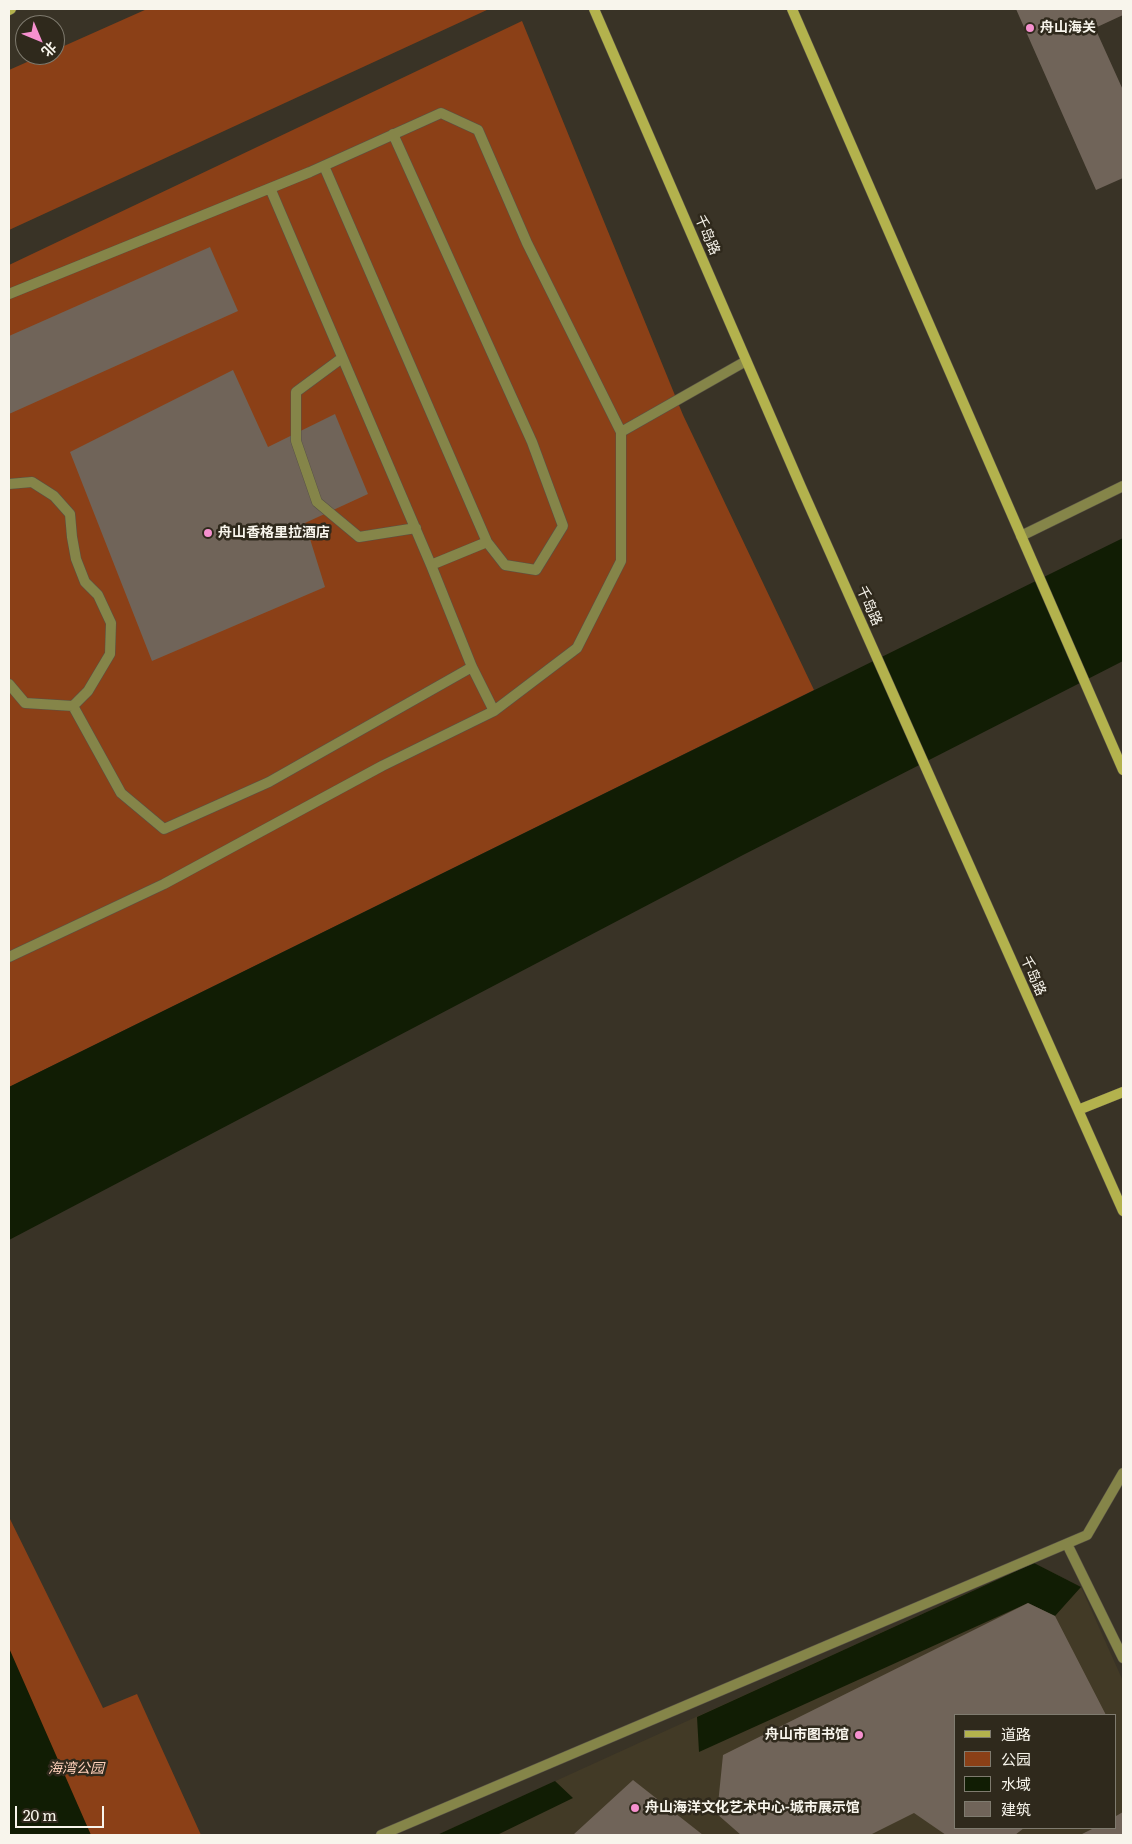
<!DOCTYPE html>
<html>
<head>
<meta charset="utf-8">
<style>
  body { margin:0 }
  #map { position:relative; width:1132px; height:1844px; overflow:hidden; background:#393326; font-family:Literata,"Noto Sans SC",serif }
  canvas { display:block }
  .frame { position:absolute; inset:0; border:10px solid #f8f5ec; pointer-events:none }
  .legend { position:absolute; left:954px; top:1714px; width:162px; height:115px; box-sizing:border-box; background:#2f291c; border:1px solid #7f7b6f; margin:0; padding:6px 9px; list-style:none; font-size:15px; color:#f8f5ec }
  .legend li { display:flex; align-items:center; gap:10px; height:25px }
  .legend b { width:25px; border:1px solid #7f7b6f }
  .north { position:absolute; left:15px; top:15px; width:50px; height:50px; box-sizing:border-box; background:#2f291c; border:1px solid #7f7b6f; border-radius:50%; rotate:135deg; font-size:14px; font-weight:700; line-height:20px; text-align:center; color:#f8f5ec }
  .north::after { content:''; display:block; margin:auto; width:18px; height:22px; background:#f690cf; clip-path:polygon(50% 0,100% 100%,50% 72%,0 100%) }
  .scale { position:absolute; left:15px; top:1806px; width:89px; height:22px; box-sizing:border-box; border:2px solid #f8f5ec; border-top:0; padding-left:6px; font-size:15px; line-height:18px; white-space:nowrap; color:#f8f5ec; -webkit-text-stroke:4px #2f291c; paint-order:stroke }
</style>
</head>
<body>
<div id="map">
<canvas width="1132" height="1844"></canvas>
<div class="frame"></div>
<ul class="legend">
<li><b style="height:6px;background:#b3b24d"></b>道路</li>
<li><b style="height:14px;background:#8b4017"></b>公园</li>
<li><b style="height:14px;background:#111d04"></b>水域</li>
<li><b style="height:14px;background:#706459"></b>建筑</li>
</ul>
<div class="north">北</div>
<div class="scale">20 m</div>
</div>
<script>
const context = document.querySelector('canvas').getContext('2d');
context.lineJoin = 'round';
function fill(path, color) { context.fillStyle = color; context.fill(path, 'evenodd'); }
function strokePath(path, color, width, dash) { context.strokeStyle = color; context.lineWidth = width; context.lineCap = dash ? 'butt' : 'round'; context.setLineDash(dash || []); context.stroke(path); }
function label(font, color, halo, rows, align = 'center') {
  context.font = font + ' Literata,"Noto Sans SC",serif'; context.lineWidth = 5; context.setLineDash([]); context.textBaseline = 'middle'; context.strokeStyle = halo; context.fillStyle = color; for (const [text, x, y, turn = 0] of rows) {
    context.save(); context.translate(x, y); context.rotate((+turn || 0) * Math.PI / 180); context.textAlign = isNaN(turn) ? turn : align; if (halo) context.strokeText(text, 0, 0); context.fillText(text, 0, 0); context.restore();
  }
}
fill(new Path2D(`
  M 1034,1563 L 1081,1587 L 1123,1681 L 1123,1835 L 437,1835 ZM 956,1715 L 1116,1715 L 1116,1828 L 956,1828 Z`), '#423a26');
fill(new Path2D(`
  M 147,9 L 489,9 L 9,230 L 9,70 L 43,55 L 55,55 L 55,50 Z
  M 522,21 L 683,415 L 814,690 L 9,1087 L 9,265 Z
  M 9,1517 L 103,1708 L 137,1694 L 201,1835 L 9,1835 Z`), '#8b4017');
fill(new Path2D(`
  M 1123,538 L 1123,661 L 743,855 L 9,1240 L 9,1087 Z
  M 1034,1563 L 1081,1587 L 1055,1616 L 1028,1603 L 699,1752 L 697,1717 Z
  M 9,1648 L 91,1835 L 9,1835 Z
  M 555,1781 L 573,1798 L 497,1835 L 437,1835 Z`), '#111d04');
fill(new Path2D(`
  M 1016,9 L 1123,9 L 1123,15 L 1095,28 L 1123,90 L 1123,178 L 1096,190 Z
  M 210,247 L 238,311 L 9,414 L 9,336 Z
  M 233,370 L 268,447 L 335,414 L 368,494 L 305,523 L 325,587 L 152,661 L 70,452 Z
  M 1028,1603 L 1055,1616 L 1106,1715 L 956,1715 L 956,1828 L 1024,1828 L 1015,1835 L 946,1835 L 914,1813 L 870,1835 L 741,1835 L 717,1814 L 723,1755 Z
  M 633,1780 L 703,1835 L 573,1835 Z
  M 1123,1812 L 1123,1835 L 1080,1835 L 1094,1828 L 1116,1828 L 1116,1816 Z`), '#706459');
const lane = new Path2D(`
  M 393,134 L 532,442 L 563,526 L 536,570 L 505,565 L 487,542 L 431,565
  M 324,166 L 487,542
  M 270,188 L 431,565 L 472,667 L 494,711
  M 9,294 L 310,172 L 441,113 L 478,130 L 527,243 L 621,432 L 621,561 L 577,648 L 494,711 L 382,766 L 164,884 L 9,957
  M 342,358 L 296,392 L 296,441 L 317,502 L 359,537 L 416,528
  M 621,432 L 746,361
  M 9,484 L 32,482 L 54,496 L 70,514 L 72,537 L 76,559 L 85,582 L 98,595 L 111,623 L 110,654 L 88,691 L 73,706 L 25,703 L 9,684
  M 1021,536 L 1123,486
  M 73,706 L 121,793 L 164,829 L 269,782 L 472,667
  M 1067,1544 L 1123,1658
  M 381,1835 L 1087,1535 L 1123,1473`);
const secondary = new Path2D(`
  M 594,9 L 801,487 L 1123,1211
  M 792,9 L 1123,770
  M 9,10 L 11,9
  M 1078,1110 L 1123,1092`);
strokePath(lane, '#585246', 11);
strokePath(secondary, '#585246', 11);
strokePath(lane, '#858549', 10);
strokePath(secondary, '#b3b24d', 10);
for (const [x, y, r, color] of [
  [1030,28,5,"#f690cf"],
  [208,533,5,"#f690cf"],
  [859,1735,5,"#f690cf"],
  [635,1808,5,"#f690cf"]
]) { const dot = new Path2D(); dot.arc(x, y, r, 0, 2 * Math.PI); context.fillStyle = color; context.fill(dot); strokePath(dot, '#2f291c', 2); }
label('bold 14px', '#f8f5ec', '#2f291c', [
  ["舟山海关",1040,28],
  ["舟山香格里拉酒店",218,533],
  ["舟山市图书馆",849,1735,"right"],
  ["舟山海洋文化艺术中心-城市展示馆",645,1808]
], 'left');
label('14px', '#f8f5ec', '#2f291c', [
  ["千岛路",707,235,67],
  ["千岛路",869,606,66],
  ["千岛路",1033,976,66]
]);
label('italic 14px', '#ffd0ba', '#2f291c', [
  ["海湾公园",76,1769]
]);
</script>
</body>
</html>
